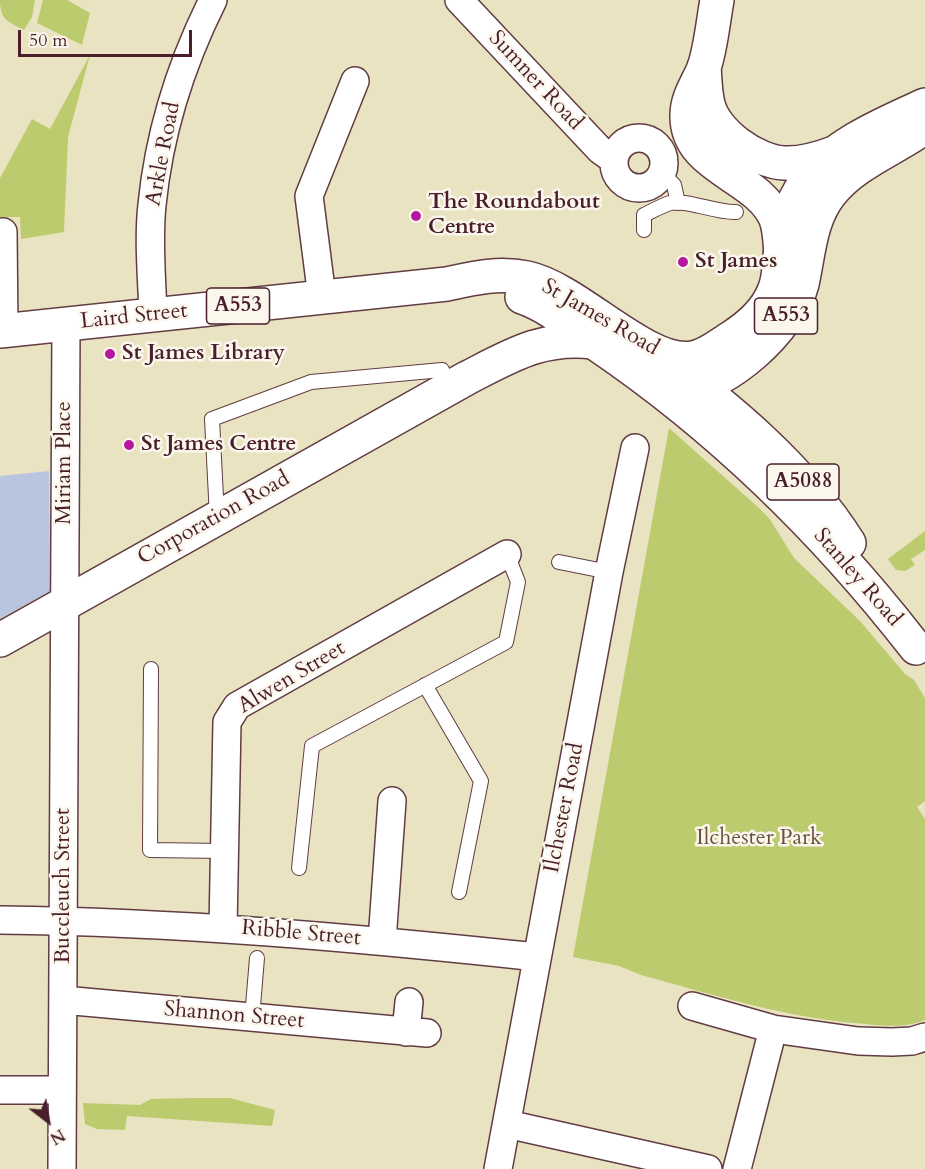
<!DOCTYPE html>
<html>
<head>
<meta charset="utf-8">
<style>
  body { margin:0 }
  #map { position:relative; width:925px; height:1169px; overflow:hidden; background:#e9e3c2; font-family:Cardo,serif }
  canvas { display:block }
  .north { position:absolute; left:18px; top:1091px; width:60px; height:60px; -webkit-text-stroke:4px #fbf7ec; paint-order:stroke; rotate:149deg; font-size:16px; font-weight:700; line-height:24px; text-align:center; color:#4a1f2b }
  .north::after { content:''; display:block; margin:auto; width:21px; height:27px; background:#4a1f2b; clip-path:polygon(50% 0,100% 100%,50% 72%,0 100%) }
  .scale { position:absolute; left:18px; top:30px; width:174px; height:27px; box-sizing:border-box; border:3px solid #4a1f2b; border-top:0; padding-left:8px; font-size:18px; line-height:21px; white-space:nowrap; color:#4a1f2b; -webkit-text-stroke:4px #fbf7ec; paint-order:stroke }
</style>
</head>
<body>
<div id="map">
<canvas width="925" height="1169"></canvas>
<div class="north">N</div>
<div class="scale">50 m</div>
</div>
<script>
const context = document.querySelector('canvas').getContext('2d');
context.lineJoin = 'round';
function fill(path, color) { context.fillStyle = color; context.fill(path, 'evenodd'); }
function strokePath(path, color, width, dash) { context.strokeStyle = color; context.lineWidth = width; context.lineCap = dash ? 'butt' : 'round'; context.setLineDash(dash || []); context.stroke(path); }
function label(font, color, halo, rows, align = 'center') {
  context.font = font + ' Cardo,serif'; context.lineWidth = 5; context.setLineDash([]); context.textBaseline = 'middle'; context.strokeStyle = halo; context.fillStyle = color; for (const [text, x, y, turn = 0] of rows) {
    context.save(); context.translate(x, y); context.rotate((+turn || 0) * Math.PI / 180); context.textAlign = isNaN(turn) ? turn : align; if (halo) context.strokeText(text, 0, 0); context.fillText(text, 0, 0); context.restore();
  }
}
fill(new Path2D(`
  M 49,471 L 50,591 L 0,619 L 0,476 Z`), '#b9c4de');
fill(new Path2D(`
  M 0,0 L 35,0 L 32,17 L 24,30 C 8,22 0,20 0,0 Z
  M 43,0 L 67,0 L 90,13 L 82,45 L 37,23 Z
  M 90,55 L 68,137 L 64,232 L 21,239 L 20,217 L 0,217 L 0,178 L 32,119 L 50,129 Z
  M 669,428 L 759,508 L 769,518 L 794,558 L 860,621 L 905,674 L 914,680 L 925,698 L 925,801 L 917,807 L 925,819 L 925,1020 C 906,1028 886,1026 866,1024 C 789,1019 715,995 641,975 L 619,966 L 573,957 Z
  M 925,531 L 925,550 L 911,559 L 915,565 L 905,571 L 896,570 L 888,559 Z
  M 193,1098 L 230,1098 L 275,1110 L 272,1126 L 127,1116 L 125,1130 L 97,1129 L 85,1124 L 83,1103 L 140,1105 L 151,1099 Z`), '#bccb6d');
const service = new Path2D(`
  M 662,173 L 674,185 L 678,203
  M 644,230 L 644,215 C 652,211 661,206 670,203 C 687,199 716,213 736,212
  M 217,517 L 212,419 L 311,382 L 442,370 L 451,387
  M 559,562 L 609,572
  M 151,669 L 150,850 L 224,851
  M 425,685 L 481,781 L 459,892
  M 299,868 L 312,746 L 506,642 L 518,582 L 507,554
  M 252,1018 L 257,958`);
const minor = new Path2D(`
  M 459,0 L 600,150 L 614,160
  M614 163a25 25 0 1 1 50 0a25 25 0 1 1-50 0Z
  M 3,232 L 4,330
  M 322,297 L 309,196 L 355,81
  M 153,315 C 152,279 148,241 152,205 C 159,134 181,64 213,0
  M 0,920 C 180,922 358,938 537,957
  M 223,928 L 227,722 L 237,706 L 507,554
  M 382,941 L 392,801
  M 63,1000 L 427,1033
  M 692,1006 L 773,1029 L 858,1041 L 892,1042 L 912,1041 L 925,1037
  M 406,1032 L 409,1002
  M 0,1090 L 62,1090
  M 507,1124 L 708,1169
  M 62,1169 L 66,324
  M 498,1169 L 609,572 L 635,448
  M 737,1169 L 773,1029`);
const tertiary = new Path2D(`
  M 717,0 C 713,22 711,47 704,68 C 698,83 687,97 687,115 C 686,169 758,175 776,219 C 780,230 780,243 781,255
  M 704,67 C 705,79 705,92 708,104 C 714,132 756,162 784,163 C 802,164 818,159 834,153
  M 0,640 L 467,378 C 512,355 542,336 594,342`);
const primary = new Path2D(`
  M 522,297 C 551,307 573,328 598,345 C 720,428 826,532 916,648
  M 0,331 L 447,284 C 474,278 499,272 527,278 C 578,289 647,366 692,358 C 707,356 719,345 732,337 C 749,326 766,312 774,291 C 779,280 779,268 780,256 C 784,230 789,205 805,183 C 832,145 883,124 925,105
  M 658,355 C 730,409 801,467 849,543
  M 680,393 C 728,384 790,331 802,284 C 809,252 810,219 831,193 C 855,163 895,149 925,127`);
strokePath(service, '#623c42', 16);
strokePath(minor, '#623c42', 30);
strokePath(tertiary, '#623c42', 36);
strokePath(primary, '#623c42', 36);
strokePath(service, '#fff', 14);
strokePath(minor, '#fff', 27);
strokePath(tertiary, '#fff', 33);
strokePath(primary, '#fff', 33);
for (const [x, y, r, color] of [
  [416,216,6,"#b5179e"],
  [683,262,6,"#b5179e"],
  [110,354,6,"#b5179e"],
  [129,445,6,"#b5179e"]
]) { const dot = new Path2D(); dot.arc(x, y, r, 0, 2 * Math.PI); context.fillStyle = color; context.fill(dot); strokePath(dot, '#fbf7ec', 2); }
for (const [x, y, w] of [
  [238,306,63],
  [786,316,63],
  [803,482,72]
]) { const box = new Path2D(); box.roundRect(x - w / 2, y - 18, w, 36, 4.5); context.fillStyle = '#fbf7ec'; context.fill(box); strokePath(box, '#4a1f2b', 1.5); }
label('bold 21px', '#4a1f2b', null, [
  ["A553",238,306],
  ["A553",786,316],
  ["A5088",803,482]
]);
label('22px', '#4a1f2b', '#fbf7ec', [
  ["Sumner Road",535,81,47],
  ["Arkle Road",164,154,-79],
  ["Laird Street",134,317,-6],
  ["St James Road",600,318,30],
  ["Miriam Place",65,463,-90],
  ["Corporation Road",214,519,-29],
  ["Stanley Road",857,578,49],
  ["Alwen Street",292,678,-31],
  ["Ilchester Road",565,808,-79],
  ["Buccleuch Street",64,886,-90],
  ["Ribble Street",301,934,5],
  ["Shannon Street",234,1016,5]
]);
label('bold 22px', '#4a1f2b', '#fbf7ec', [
  ["The Roundabout",428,203],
  ["Centre",428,228],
  ["St James",695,262],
  ["St James Library",122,354],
  ["St James Centre",141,445]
], 'left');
label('22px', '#6c533f', '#fbf7ec', [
  ["Ilchester Park",759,839]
]);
</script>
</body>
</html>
